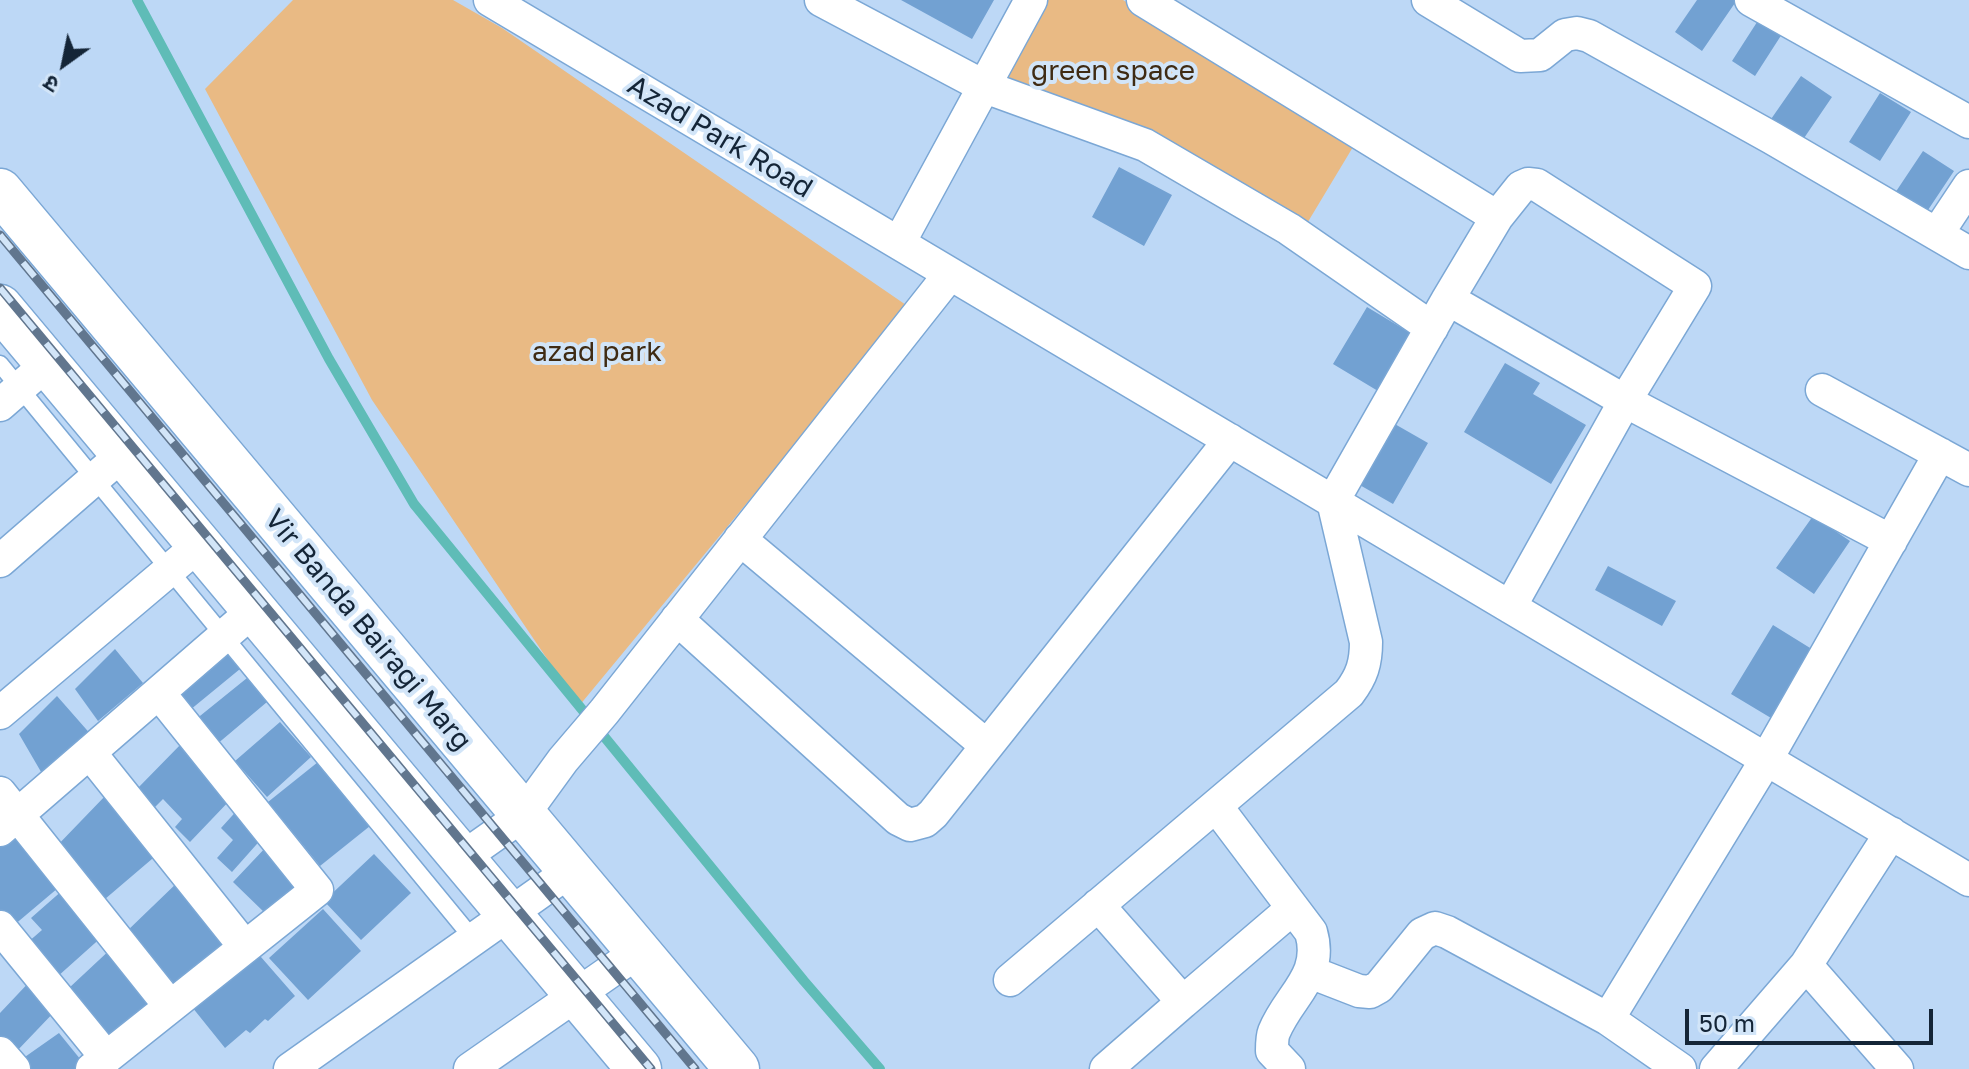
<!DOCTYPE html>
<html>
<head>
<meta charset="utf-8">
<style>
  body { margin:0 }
  #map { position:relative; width:1969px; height:1069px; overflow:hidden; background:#bdd8f6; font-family:"Golos Text","Noto Sans Devanagari",sans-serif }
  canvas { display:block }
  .north { position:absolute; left:24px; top:24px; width:80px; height:80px; -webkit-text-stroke:6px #d2e5f8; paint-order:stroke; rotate:213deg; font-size:22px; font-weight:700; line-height:32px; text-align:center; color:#142537 }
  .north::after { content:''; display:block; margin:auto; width:28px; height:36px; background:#142537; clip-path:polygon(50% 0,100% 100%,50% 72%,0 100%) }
  .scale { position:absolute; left:1685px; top:1009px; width:248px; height:36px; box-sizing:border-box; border:4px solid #142537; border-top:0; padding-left:10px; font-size:24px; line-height:28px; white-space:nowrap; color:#142537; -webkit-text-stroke:6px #d2e5f8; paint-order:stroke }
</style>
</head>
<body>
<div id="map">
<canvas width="1969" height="1069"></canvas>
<div class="north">उ</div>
<div class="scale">50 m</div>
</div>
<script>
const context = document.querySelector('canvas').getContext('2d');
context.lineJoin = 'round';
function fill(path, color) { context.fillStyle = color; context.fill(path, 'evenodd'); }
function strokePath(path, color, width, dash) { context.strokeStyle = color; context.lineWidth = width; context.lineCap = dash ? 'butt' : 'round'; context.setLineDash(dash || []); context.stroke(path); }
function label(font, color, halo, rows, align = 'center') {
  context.font = font + ' "Golos Text",sans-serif'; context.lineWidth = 8; context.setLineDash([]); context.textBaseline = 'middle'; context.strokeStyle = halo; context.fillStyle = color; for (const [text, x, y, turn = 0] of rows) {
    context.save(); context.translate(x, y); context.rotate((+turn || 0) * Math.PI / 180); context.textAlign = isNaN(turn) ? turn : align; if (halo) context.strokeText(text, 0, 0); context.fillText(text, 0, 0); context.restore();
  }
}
fill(new Path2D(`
  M 293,0 L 453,0 L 502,28 L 909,307 L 579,706 L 372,400 L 205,89 Z
  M 1045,0 L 1123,0 L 1356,142 L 1291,250 L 1067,119 L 1001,87 Z`), '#e9ba84');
strokePath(new Path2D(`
  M 137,0 L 329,359 L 414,504 L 804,981 L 880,1069`), '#5fbcb7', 10);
fill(new Path2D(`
  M 901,0 L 994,0 L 972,39 Z
  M 1697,0 L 1737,0 L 1702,51 L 1675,32 Z
  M 1759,19 L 1782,34 L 1755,76 L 1732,61 Z
  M 1801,76 L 1832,97 L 1800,144 L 1769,122 Z
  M 1880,93 L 1911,112 L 1880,161 L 1849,142 Z
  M 1923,151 L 1954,171 L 1920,222 L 1889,202 Z
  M 1119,167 L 1172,195 L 1144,246 L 1092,217 Z
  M 1367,307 L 1417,337 L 1383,394 L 1333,364 Z
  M 1505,363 L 1540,383 L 1533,394 L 1586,425 L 1551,484 L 1464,432 Z
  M 1386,419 L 1428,443 L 1393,504 L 1351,480 Z
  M 1813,516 L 1850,541 L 1814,594 L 1776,568 Z
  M 1608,566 L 1676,601 L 1662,626 L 1595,590 Z
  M 1773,625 L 1823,656 L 1781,724 L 1731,694 Z
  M 220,646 L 240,669 L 190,710 L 171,688 Z
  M 115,649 L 143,683 L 98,721 L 75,689 Z
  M 247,678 L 267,702 L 216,745 L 195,720 Z
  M 57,696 L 93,737 L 44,777 L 19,734 Z
  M 280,722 L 311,757 L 267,797 L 235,761 Z
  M 182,743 L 233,797 L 190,842 L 175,827 L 182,819 L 163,799 L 154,808 L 136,790 Z
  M 318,762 L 370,826 L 320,866 L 268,802 Z
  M 107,794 L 159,853 L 98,905 L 53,850 Z
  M 241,806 L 264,836 L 232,872 L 217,858 L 233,840 L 221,828 Z
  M 8,830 L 58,888 L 13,926 L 0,911 L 0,837 Z
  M 268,845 L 301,879 L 267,915 L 233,882 Z
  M 374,854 L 411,893 L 361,940 L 324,901 Z
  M 181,879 L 229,940 L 180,989 L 125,933 Z
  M 64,889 L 104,935 L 57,977 L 27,943 L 42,930 L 31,918 Z
  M 323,909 L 361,951 L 308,1000 L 269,958 Z
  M 114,946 L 160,1005 L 111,1043 L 69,988 Z
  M 254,949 L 295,996 L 268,1021 L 265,1019 L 250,1033 L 246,1030 L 225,1048 L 188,1002 Z
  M 34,977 L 58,1008 L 15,1053 L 0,1039 L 0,1013 Z
  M 59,1033 L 85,1065 L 80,1069 L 30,1069 L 22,1059 Z`), '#72a1d2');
const service = new Path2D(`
  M 0,364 L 474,940`);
const minor = new Path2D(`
  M 490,0 L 1969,880
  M 821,0 L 985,87 L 1145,145 L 1289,229 L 1432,328
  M 1143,0 L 1497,217
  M 1428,0 L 1520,56 L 1540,55 L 1565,35 L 1577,33 L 1589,36 L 1772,138 L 1969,253
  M 1751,0 L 1969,122
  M 1937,234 L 1969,186
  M 899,243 L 1031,0
  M 1448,299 L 1497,217 L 1521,187 L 1528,184 L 1537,185 L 1695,286 L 1625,401 L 1510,607
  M 1822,390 L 1969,470
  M 0,405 L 47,364
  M 740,539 L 987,746
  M 0,561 L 123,454
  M 677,619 L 898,819 L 910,825 L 925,821 L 933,814 L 1230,440
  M 0,713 L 199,545
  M 90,753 L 245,947
  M 0,793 L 170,1006
  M 1216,806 L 1311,932 C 1324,976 1289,995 1274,1032 C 1272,1037 1272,1045 1272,1051 L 1289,1069
  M 0,830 L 254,610
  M 462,858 L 523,815 L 563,760 L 604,712 L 950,274
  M 1098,905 L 1183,1002 L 1106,1069
  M 0,927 L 106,1057
  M 1806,965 L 1891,833
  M 1310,972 L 1359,991 L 1370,992 L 1379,987 L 1422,934 L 1435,928 L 1447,932 L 1608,1019 L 1680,1069
  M 1010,980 L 1349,693 C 1362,676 1366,663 1366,642 L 1333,501 L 1448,299 L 1625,401 L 1891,541
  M 1183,1002 L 1293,908
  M 1608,1019 L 1766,760 L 1940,454
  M 0,1053 L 14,1069
  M 92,1069 L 317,890 L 159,693
  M 290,1069 L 570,871
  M 470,1069 L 638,952
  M 1716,1069 L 1806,965 L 1897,1069`);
const secondary = new Path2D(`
  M 0,191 L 737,1069
  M 0,307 L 639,1069`);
strokePath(service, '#7ba7d5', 19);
strokePath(minor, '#7ba7d5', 35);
strokePath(secondary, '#7ba7d5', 47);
strokePath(service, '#fff', 16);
strokePath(minor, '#fff', 32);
strokePath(secondary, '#fff', 44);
const rail = new Path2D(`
  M 0,235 L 695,1069
  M 0,288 L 651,1069`);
strokePath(rail, '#61768e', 9);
strokePath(rail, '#d2e5f8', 6, [18]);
label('28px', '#3f2b13', '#d2e5f8', [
  ["green space",1113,71],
  ["azad park",597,352]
]);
label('28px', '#142537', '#d2e5f8', [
  ["Azad Park Road",720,137,31],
  ["Vir Banda Bairagi Marg",368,630,50]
]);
</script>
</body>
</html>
